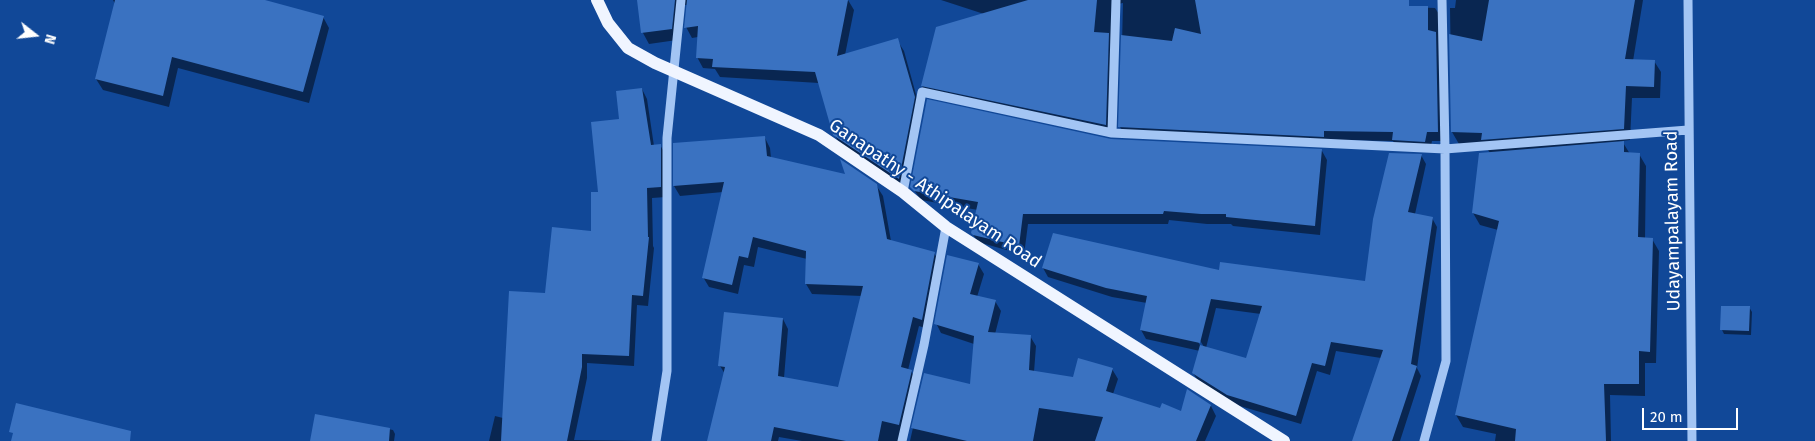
<!DOCTYPE html>
<html>
<head>
<meta charset="utf-8">
<style>
  body { margin:0 }
  #map { position:relative; width:1815px; height:441px; overflow:hidden; background:#114898; font-family:"Fira Sans",sans-serif }
  canvas { display:block }
  .north { position:absolute; left:10px; top:10px; width:50px; height:50px; -webkit-text-stroke:4px #114898; paint-order:stroke; rotate:106deg; font-size:14px; font-weight:700; line-height:20px; text-align:center; color:#fff }
  .north::after { content:''; display:block; margin:auto; width:18px; height:22px; background:#fff; clip-path:polygon(50% 0,100% 100%,50% 72%,0 100%) }
  .scale { position:absolute; left:1642px; top:408px; width:96px; height:22px; box-sizing:border-box; border:2px solid #fff; border-top:0; padding-left:6px; font-size:15px; line-height:18px; white-space:nowrap; color:#fff; -webkit-text-stroke:4px #114898; paint-order:stroke }
</style>
</head>
<body>
<div id="map">
<canvas width="1815" height="441"></canvas>
<div class="north">N</div>
<div class="scale">20 m</div>
</div>
<script>
const context = document.querySelector('canvas').getContext('2d');
context.lineJoin = 'round';
function fill(path, color) { context.fillStyle = color; context.fill(path, 'evenodd'); }
function strokePath(path, color, width, dash) { context.strokeStyle = color; context.lineWidth = width; context.lineCap = dash ? 'butt' : 'round'; context.setLineDash(dash || []); context.stroke(path); }
function label(font, color, halo, rows, align = 'center') {
  context.font = font + ' "Fira Sans",sans-serif'; context.lineWidth = 4; context.setLineDash([]); context.textBaseline = 'middle'; context.strokeStyle = halo; context.fillStyle = color; for (const [text, x, y, turn = 0] of rows) {
    context.save(); context.translate(x, y); context.rotate((+turn || 0) * Math.PI / 180); context.textAlign = isNaN(turn) ? turn : align; if (halo) context.strokeText(text, 0, 0); context.fillText(text, 0, 0); context.restore();
  }
}
fill(new Path2D(`
  M 113,0 L 260,0 L 323,17 L 329,28 L 309,103 L 178,68 L 169,107 L 103,90 L 96,79 L 115,4 Z
  M 638,0 L 848,0 L 854,10 L 845,55 L 897,40 L 904,51 L 920,109 L 905,189 L 841,146 L 834,134 L 819,83 L 720,77 L 715,69 L 703,68 L 697,57 L 698,37 L 692,38 L 686,27 L 688,5 L 685,5 L 680,10 L 677,40 L 649,44 L 643,33 Z
  M 941,0 L 1232,0 L 1435,8 L 1441,17 L 1443,141 L 1432,141 L 1430,151 L 1398,149 L 1393,141 L 1125,136 L 1120,127 L 1123,3 L 1118,4 L 1111,134 L 928,95 L 922,86 L 984,14 Z
  M 1456,0 L 1643,0 L 1633,61 L 1654,61 L 1661,72 L 1660,98 L 1632,98 L 1630,140 L 1622,141 L 1630,154 L 1639,154 L 1646,166 L 1645,239 L 1652,239 L 1659,251 L 1656,363 L 1645,363 L 1645,396 L 1610,395 L 1611,441 L 1495,441 L 1496,434 L 1463,427 L 1456,415 L 1498,230 L 1480,225 L 1473,213 L 1490,153 L 1484,144 L 1459,144 L 1452,132 L 1450,8 L 1455,8 Z
  M 642,89 L 647,99 L 654,146 L 660,145 L 666,155 L 666,197 L 652,198 L 653,246 L 654,248 L 648,306 L 637,305 L 634,366 L 587,363 L 587,378 L 574,440 L 646,441 L 489,441 L 495,416 L 503,418 L 546,294 L 592,233 L 599,194 L 620,120 Z
  M 765,138 L 770,148 L 771,158 L 876,185 L 883,196 L 891,241 L 934,253 L 940,263 L 928,329 L 919,326 L 908,370 L 911,371 L 917,381 L 903,441 L 802,441 L 779,437 L 778,441 L 708,441 L 725,374 L 720,366 L 783,319 L 788,329 L 784,378 L 839,389 L 862,296 L 812,294 L 806,284 L 807,259 L 758,247 L 754,267 L 744,265 L 738,294 L 709,287 L 703,277 L 723,192 L 680,196 L 674,186 Z
  M 1111,140 L 1322,151 L 1327,160 L 1320,235 L 1233,226 L 1231,224 L 1207,224 L 1169,220 L 1168,224 L 1028,224 L 1024,255 L 978,242 L 972,233 L 978,210 L 921,200 L 912,187 Z
  M 1421,155 L 1426,164 L 1415,214 L 1432,218 L 1437,227 L 1417,368 L 1421,376 L 1400,441 L 1356,441 L 1381,358 L 1336,351 L 1330,375 L 1317,371 L 1301,424 L 1233,404 L 1199,382 L 1193,373 L 1200,351 L 1146,339 L 1141,330 L 1147,303 L 1112,297 L 1048,277 L 1043,268 L 1220,271 L 1366,283 ZM 1216,308 L 1261,314 L 1247,360 L 1206,348 ZM 1198,337 L 1204,347 L 1201,347 L 1196,338 Z
  M 978,264 L 984,274 L 977,297 L 995,301 L 1001,311 L 995,334 L 1030,336 L 1036,346 L 1034,372 L 1074,378 L 1112,369 L 1118,379 L 1113,394 L 1161,409 L 1182,413 L 1211,406 L 1216,416 L 1205,441 L 910,441 L 925,374 L 971,385 L 974,344 L 941,333 L 936,323 Z
  M 1749,307 L 1752,312 L 1751,335 L 1724,334 L 1722,330 Z
  M 316,415 L 393,430 L 395,434 L 394,441 L 314,441 Z`), '#0007');
fill(new Path2D(`
  M 115,0 L 265,0 L 324,16 L 303,92 L 172,57 L 163,96 L 95,79 Z
  M 637,0 L 675,0 L 672,29 L 641,33 Z
  M 687,0 L 848,0 L 837,56 L 898,38 L 915,97 L 899,179 L 833,135 L 815,72 L 712,67 L 713,59 L 696,58 L 698,26 L 684,28 Z
  M 1028,0 L 1097,0 L 1094,32 L 1109,33 L 1106,125 L 921,86 L 936,27 Z
  M 1195,0 L 1409,0 L 1409,6 L 1428,6 L 1428,30 L 1436,32 L 1438,132 L 1427,132 L 1425,142 L 1392,140 L 1393,132 L 1324,131 L 1324,137 L 1118,127 L 1121,35 L 1172,41 L 1175,28 L 1201,34 Z
  M 1489,0 L 1635,0 L 1625,59 L 1655,60 L 1654,87 L 1626,86 L 1624,129 L 1481,140 L 1482,133 L 1451,132 L 1449,34 L 1482,41 Z
  M 642,88 L 651,145 L 661,144 L 661,187 L 647,188 L 648,237 L 649,237 L 643,296 L 632,295 L 629,356 L 582,354 L 582,367 L 567,441 L 501,441 L 509,291 L 545,293 L 552,227 L 591,231 L 591,192 L 598,192 L 591,122 L 619,119 L 616,91 Z
  M 927,99 L 1111,139 L 1322,149 L 1315,226 L 1226,217 L 1226,214 L 1201,214 L 1164,211 L 1163,214 L 1023,214 L 1019,246 L 973,235 L 971,233 L 978,202 L 914,191 L 910,187 Z
  M 765,136 L 767,156 L 845,174 L 840,159 L 877,184 L 887,239 L 935,252 L 922,320 L 913,317 L 901,367 L 912,370 L 899,425 L 882,421 L 878,441 L 846,441 L 774,427 L 771,441 L 707,441 L 725,367 L 718,366 L 724,312 L 783,318 L 778,376 L 838,387 L 863,286 L 805,284 L 806,251 L 753,237 L 748,258 L 739,256 L 732,285 L 702,278 L 724,182 L 673,186 L 673,143 Z
  M 1624,141 L 1624,152 L 1640,153 L 1638,237 L 1653,238 L 1650,352 L 1639,351 L 1639,384 L 1604,384 L 1606,441 L 1515,441 L 1516,429 L 1455,415 L 1499,221 L 1472,213 L 1479,153 Z
  M 1389,153 L 1422,154 L 1408,212 L 1433,217 L 1411,364 L 1417,366 L 1392,441 L 1352,441 L 1383,350 L 1331,342 L 1325,366 L 1312,363 L 1296,416 L 1227,395 L 1192,373 L 1200,345 L 1246,358 L 1262,306 L 1211,299 L 1200,343 L 1140,330 L 1147,296 L 1106,288 L 1042,268 L 1053,233 L 1219,270 L 1220,262 L 1365,281 L 1373,219 Z
  M 947,255 L 979,263 L 970,294 L 996,300 L 988,332 L 1031,335 L 1029,370 L 1073,377 L 1078,358 L 1113,368 L 1106,391 L 1160,408 L 1162,403 L 1181,411 L 1187,389 L 1211,405 L 1196,441 L 1095,441 L 1103,417 L 1039,408 L 1033,441 L 967,441 L 911,428 L 924,373 L 970,384 L 974,336 L 934,324 Z
  M 1721,306 L 1750,306 L 1749,331 L 1720,330 Z
  M 16,403 L 131,431 L 130,441 L 11,441 L 13,433 L 9,432 Z
  M 315,414 L 390,428 L 389,441 L 310,441 Z`), '#3a72c1');
strokePath(new Path2D(`
  M 1688,0 L 1692,441
  M 1112,133 L 1116,0
  M 903,192 L 922,92 L 1112,133 L 1445,149 L 1688,130
  M 656,441 L 667,371 L 667,138 L 681,0
  M 902,441 L 924,345 L 946,227
  M 1424,441 L 1446,361 L 1445,149 L 1442,0`), '#a3c5f4', 9);
strokePath(new Path2D(`
  M 597,0 L 608,23 L 628,48 L 655,63 L 819,135 L 903,192 L 946,227 L 1284,441`), '#f0f5ff', 12);
label('18px', '#fff', '#114898', [
  ["Ganapathy - Athipalayam Road",935,194,34],
  ["Udayampalayam Road",1673,221,-91]
]);
</script>
</body>
</html>
